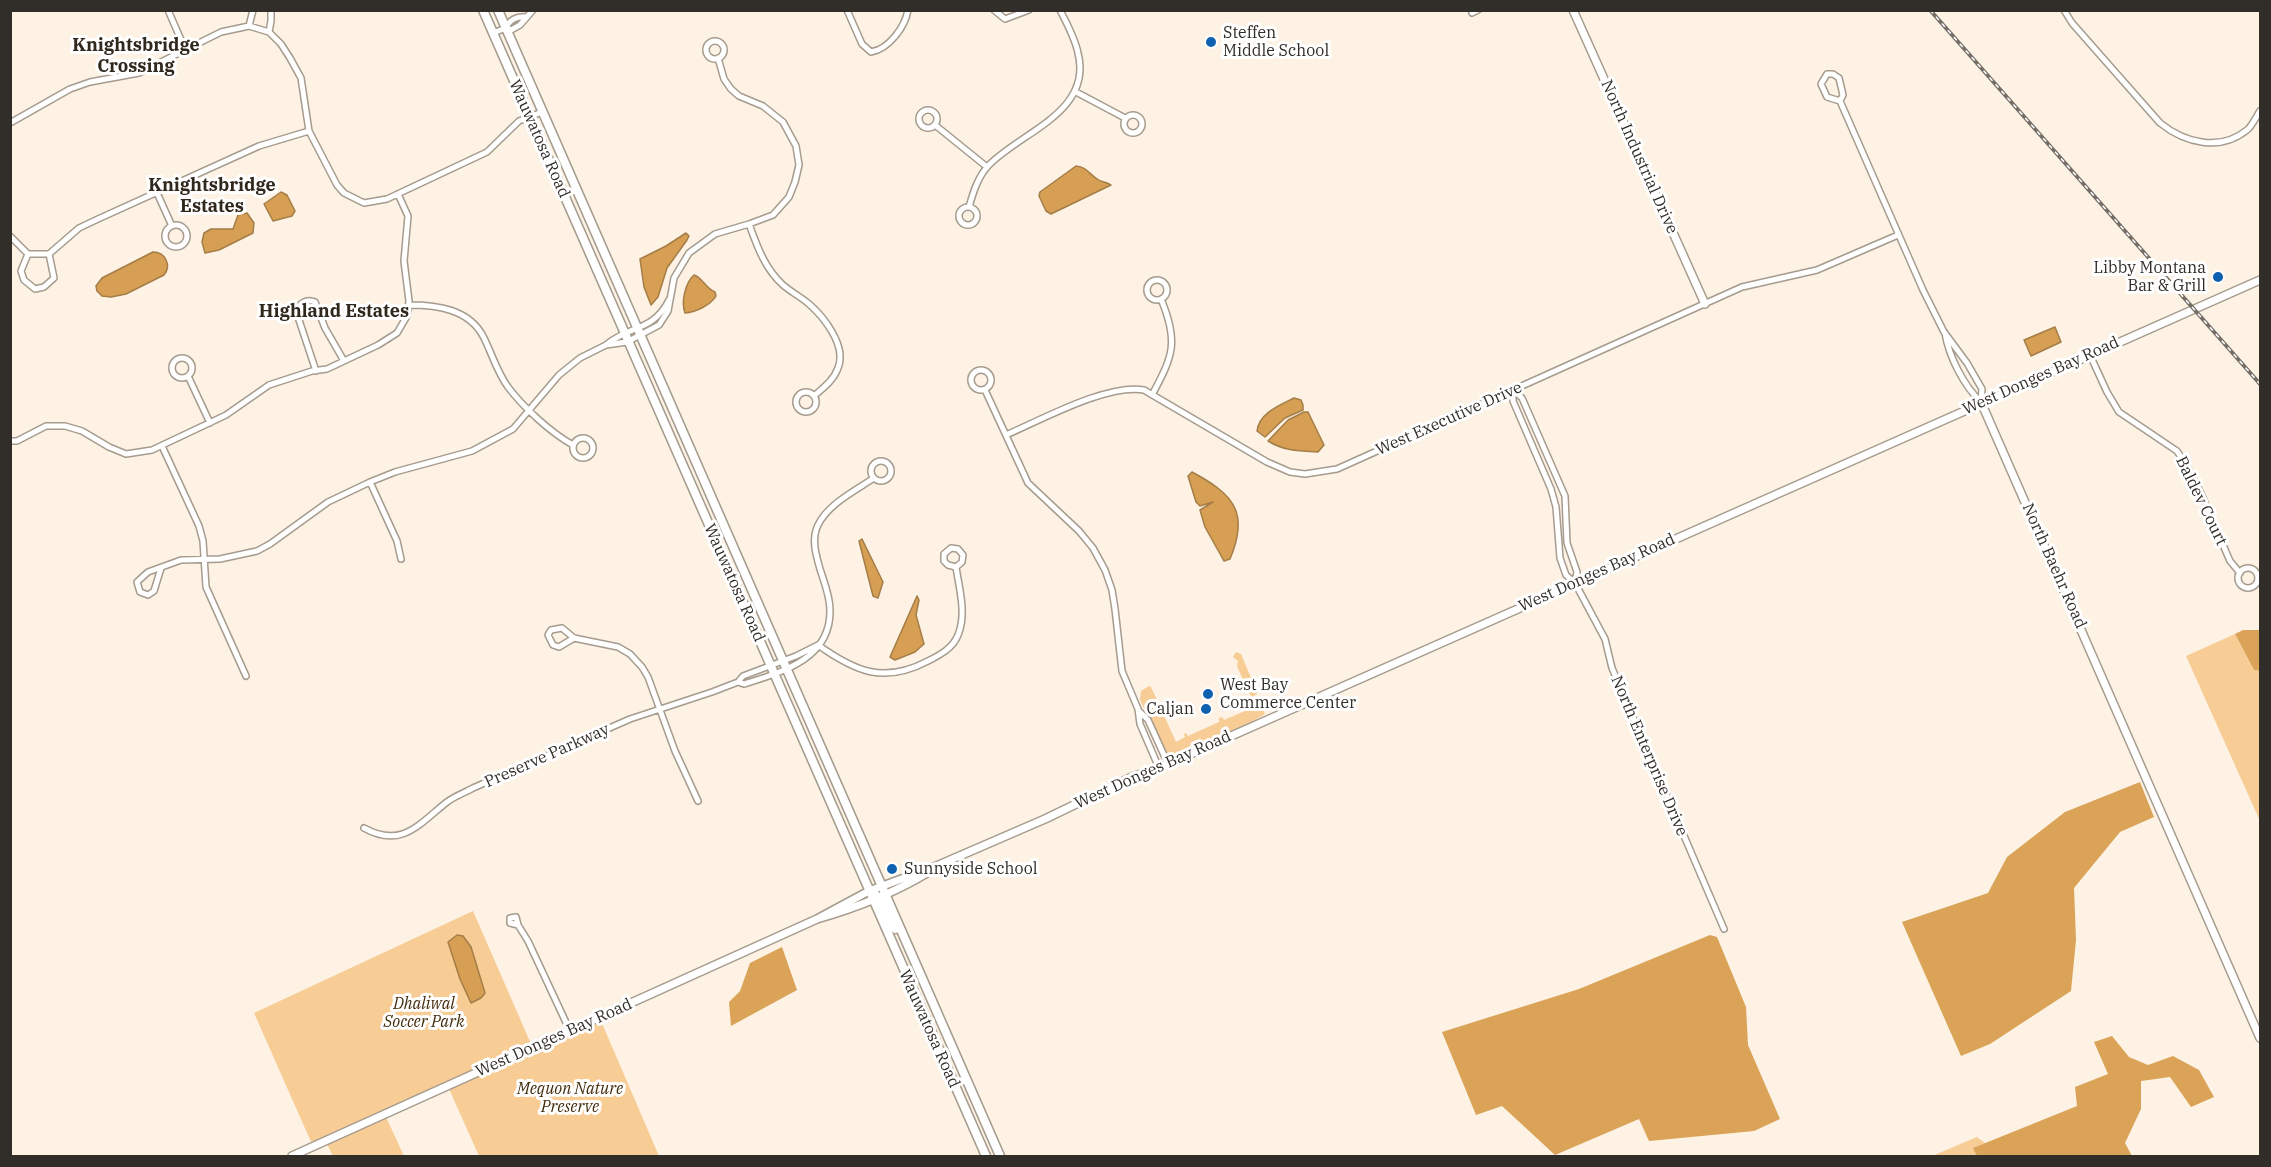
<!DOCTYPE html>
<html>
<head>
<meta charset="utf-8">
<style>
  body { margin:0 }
  #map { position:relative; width:2271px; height:1167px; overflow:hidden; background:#fdf2e4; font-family:"IBM Plex Serif",serif }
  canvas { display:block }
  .frame { position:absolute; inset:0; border:12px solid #312d28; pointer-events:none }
</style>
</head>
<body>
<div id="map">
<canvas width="2271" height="1167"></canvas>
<div class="frame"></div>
</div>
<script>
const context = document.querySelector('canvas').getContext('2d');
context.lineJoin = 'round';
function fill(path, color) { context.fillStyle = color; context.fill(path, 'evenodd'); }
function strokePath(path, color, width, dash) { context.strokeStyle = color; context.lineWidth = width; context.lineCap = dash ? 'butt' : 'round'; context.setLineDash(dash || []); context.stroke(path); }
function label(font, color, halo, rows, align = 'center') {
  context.font = font + ' "IBM Plex Serif",serif'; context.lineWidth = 6; context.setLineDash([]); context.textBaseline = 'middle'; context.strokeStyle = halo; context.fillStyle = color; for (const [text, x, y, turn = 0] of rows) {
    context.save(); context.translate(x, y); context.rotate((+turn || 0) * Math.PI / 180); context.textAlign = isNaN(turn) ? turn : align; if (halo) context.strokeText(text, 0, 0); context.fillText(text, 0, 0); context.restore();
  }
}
fill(new Path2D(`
  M 2235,634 L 2254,670 L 2260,671 L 2260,821 L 2186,656 Z
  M 1236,652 L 1241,654 L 1257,692 L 1257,694 L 1252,697 L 1249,693 L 1244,693 L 1248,691 L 1237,666 L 1238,661 L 1233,657 Z
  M 1149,686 L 1151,687 L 1176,742 L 1185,737 L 1184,734 L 1186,733 L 1188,736 L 1219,722 L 1219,718 L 1222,717 L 1224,720 L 1259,705 L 1259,701 L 1265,714 L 1248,724 L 1172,756 L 1165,751 L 1140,700 L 1141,691 Z
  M 473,911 L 531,1044 L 312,1144 L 254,1013 Z
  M 601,1021 L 659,1156 L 479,1156 L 449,1089 Z
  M 386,1117 L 404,1156 L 333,1156 L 327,1144 Z
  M 1977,1137 L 1985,1143 L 1974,1148 L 1977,1156 L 1932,1156 Z`), '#f7cc95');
fill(new Path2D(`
  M 2243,630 L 2260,630 L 2260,671 L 2254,670 L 2235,634 Z
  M 2140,782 L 2154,817 L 2120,832 L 2074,888 L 2076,940 L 2071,991 L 1990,1044 L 1961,1056 L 1902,922 L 1988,893 L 2007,857 L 2065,812 Z
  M 1710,935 L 1717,937 L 1746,1007 L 1748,1045 L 1780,1119 L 1754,1131 L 1649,1141 L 1639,1119 L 1555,1155 L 1502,1106 L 1476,1115 L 1442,1032 L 1579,989 Z
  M 782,947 L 797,990 L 731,1026 L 729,1002 L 740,991 L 750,963 Z
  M 2112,1036 L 2129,1057 L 2148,1065 L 2173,1056 L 2199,1070 L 2214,1097 L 2191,1107 L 2170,1077 L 2141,1081 L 2141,1109 L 2125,1143 L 2132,1156 L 1977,1156 L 1973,1148 L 2077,1106 L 2075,1087 L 2108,1074 L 2094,1042 Z`), '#daa358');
const water = new Path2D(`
  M 1076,166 C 1087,167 1089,174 1097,179 C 1101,182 1107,182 1111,185 L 1051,214 L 1046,211 L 1039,196 L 1040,192 Z
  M 281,192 L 287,195 L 295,211 L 292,216 L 273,221 L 264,204 Z
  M 247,213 L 254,223 L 253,233 L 219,250 L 205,253 L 202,242 L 204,233 L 211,229 L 233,229 L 238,215 Z
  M 686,233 L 689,236 L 687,240 L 667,268 L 658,297 L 651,305 L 644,287 L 640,259 L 666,246 Z
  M 153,252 C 165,252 172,265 164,275 L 126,294 L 111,297 L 102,296 L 97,291 L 96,286 L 102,278 Z
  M 694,275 C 703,278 705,288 715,292 L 716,296 C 711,305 696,312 685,313 C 681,302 685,283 694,275 Z
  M 2055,327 L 2061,342 L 2031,356 L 2024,340 Z
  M 1294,398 L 1301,400 L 1303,405 L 1303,410 L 1285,418 L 1265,437 L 1257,431 C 1259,413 1280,405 1294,398 Z
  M 1304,412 L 1308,412 L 1324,445 L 1318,452 C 1299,451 1284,451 1268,441 L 1288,420 Z
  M 1192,472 C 1233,494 1250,512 1230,559 L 1224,561 L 1205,527 L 1200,510 L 1213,502 L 1200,506 L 1196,502 L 1188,476 Z
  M 862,539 L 883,582 L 878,598 L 873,596 L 859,541 Z
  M 917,596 L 919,600 L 916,615 L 924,644 L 915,652 L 895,660 L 890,657 Z
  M 457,935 L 463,936 L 471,947 L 485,993 L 481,998 L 471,1003 L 460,979 L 448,942 Z`);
fill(water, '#d69f54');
strokePath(water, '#a47d47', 1.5);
const minor = new Path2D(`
  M 168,10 L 185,49
  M 847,10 L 862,44 L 871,52 C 889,49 905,27 908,10
  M 994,10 L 1005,19 L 1029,10
  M 2064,10 L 2072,23 L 2160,123 C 2185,143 2220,152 2247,130 C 2252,126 2256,117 2260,111
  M 1472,13 L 1478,10
  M 249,26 L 253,10
  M 506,28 C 509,20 517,16 526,17
  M 269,32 L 271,21 L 271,10
  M 493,33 L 506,28 L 511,30 L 520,25 L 533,10
  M706 50a9 9 0 1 1 18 0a9 9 0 1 1-18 0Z
  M 1076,92 L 1125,118
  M 1840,101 L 1827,97 L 1821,84 L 1827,74 L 1833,74 L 1839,78 L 1843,95 L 1840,101 L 1923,290 L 1944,332 L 1967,363 L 1982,389 L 1981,402
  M919 119a9 9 0 1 1 18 0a9 9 0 1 1-18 0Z
  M1124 124a9 9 0 1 1 18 0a9 9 0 1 1-18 0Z
  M 10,123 L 70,89 L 90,82 L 139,73 L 221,32 L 249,26 L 269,32 L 281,44 L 290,58 L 301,78 L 309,131 L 337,185 L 344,193 L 364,203 L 387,199 L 487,152 L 519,121 L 542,112
  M 935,125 L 987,167
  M 157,193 L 172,226
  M959 216a9 9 0 1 1 18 0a9 9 0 1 1-18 0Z
  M 969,207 C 973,193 978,176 989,165 C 1021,132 1093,112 1078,53 C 1075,38 1067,24 1060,10
  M 749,224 C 757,246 765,269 783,285 C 791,292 801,297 809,304 C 824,317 847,346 838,368 C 834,380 823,388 814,396
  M165 236a11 11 0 1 1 22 0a11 11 0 1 1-22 0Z
  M 10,236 L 28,254 L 49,254 L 79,228 L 98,219 L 259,146 L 309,131
  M 28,254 L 21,271 L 24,280 L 35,289 L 44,287 L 54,278 L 49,254
  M1147 290a10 10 0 1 1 20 0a10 10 0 1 1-20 0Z
  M 669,300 C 653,332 629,325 606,345 L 627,342 L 659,325 L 668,311 L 674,278 L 689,253 L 715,234 L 749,224 L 773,215 L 789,197 L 795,182 L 799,165 L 796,146 L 783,122 L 763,106 L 739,96 L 731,89 L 724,79 L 718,58
  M 409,305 C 437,305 470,309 484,338 C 492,354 497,372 508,387 C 523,407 551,433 573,445
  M 1945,333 C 1949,357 1964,386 1981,402
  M 2090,355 L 2107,392 L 2119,412 L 2177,451 C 2200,484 2214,525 2230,561 L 2240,573
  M172 368a10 10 0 1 1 20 0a10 10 0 1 1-20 0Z
  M971 380a10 10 0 1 1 20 0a10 10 0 1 1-20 0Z
  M 316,371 L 297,314 L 298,307 C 303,301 308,299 315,302 L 325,328 L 344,361
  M 188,376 L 210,423
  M 985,390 L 1028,483 L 1079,531 L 1093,548 L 1105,570 L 1112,590 L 1115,609 L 1122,671 L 1138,709 L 1140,724 L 1159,768
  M 1513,390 L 1513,401 L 1551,489 L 1556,507 L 1560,558 L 1566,575 L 1575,583 L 1605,639 L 1612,668 L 1724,929
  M 1513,390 L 1522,398 L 1565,496 L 1567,543 L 1577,572 L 1575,583
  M796 402a10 10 0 1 1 20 0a10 10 0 1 1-20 0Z
  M 1152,395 C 1173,356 1179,342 1161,299
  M 1006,435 C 1041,420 1108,383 1144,390 L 1267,462 L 1290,472 L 1305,474 L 1337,469 L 1742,287 L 1817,270 L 1898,235
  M573 448a10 10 0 1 1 20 0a10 10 0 1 1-20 0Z
  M 10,441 L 17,441 L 46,426 L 65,426 L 82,431 L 109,447 L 126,454 L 152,450 L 226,415 L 269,385 L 312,371 L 327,369 L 378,345 L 397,333 L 407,316 L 409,301 L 404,261 L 408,216 L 398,194
  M 162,446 L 199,526 L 203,541 L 206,587 L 246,676
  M871 471a10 10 0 1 1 20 0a10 10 0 1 1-20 0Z
  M 370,482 L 397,541 L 401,559
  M2238 578a10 10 0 1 1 20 0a10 10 0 1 1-20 0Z
  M 161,568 L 154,591 L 148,595 L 140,592 L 137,582 L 148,572 L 181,560 L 220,559 L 257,551 L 270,544 L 328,502 L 370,482 L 395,472 L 472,451 L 513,429 L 559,375 L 580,358 L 606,345
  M 574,638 L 559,647 L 553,645 L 548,635 L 551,630 L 562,628 L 574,638 L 618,647 L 630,654 L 642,667 L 648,677 L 675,751 L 698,801
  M 818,645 C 856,672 884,684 928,661 C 940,655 953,648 958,635 C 967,614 959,588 956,567 L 962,562 L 963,555 L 958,549 L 951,548 L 944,554 L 944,561 L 948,565 L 956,567
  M 738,682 L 744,684 C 782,672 831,659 830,610 C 830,596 824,582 820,569 C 816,555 811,539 818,525 C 828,504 856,490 874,478
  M 1139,711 L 1148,720 L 1168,764
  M 364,828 C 402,849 419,824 447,802 C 455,796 464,793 473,788 L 630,719 L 712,692 L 738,682 L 743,676 L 796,656 L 818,645
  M 518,925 L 510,923 L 510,918 L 516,917 L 518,925 L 528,941 L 570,1031`);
const tertiary = new Path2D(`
  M 1573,10 L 1705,304
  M 1981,402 L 2260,1038
  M 817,919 L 869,891 L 934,867 L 1045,819 L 1132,777 L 1159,768 L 2260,280
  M 292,1156 L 817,919 C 855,908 894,893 927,873`);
const primary = new Path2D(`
  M 483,10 L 986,1156
  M 498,10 L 1000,1156
  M 869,891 C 885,897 887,916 895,929`);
strokePath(minor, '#a59b8e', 8);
strokePath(tertiary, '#a59b8e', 10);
strokePath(primary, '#a59b8e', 11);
strokePath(minor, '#fff', 5);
strokePath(tertiary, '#fff', 7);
strokePath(primary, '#fff', 8);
const rail = new Path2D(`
  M 1930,10 L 2260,384`);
strokePath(rail, '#756e66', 4);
strokePath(rail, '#fff', 1.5, [4.5]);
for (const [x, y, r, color] of [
  [1211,42,6,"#0e61af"],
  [2218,277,6,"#0e61af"],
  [1208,694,6,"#0e61af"],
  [1206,709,6,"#0e61af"],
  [892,869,6,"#0e61af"]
]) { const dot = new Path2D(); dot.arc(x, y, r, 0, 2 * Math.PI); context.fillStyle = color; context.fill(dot); strokePath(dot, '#fff', 2); }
label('16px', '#312d28', '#fff', [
  ["Steffen",1223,33],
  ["Middle School",1223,51],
  ["Libby Montana",2206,268,"right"],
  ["Bar & Grill",2206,286,"right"],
  ["West Bay",1220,685],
  ["Commerce Center",1220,703],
  ["Caljan",1194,709,"right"],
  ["Sunnyside School",904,869]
], 'left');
label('16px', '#312d28', '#fff', [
  ["Wauwatosa Road",539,139,66],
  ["North Industrial Drive",1639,157,66],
  ["West Donges Bay Road",2041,376,-24],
  ["West Executive Drive",1449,419,-24],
  ["Baldev Court",2201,501,64],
  ["North Baehr Road",2054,566,66],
  ["West Donges Bay Road",1597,573,-24],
  ["Wauwatosa Road",734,583,66],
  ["Preserve Parkway",547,756,-24],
  ["North Enterprise Drive",1649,756,67],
  ["West Donges Bay Road",1153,770,-24],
  ["Wauwatosa Road",929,1029,66],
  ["West Donges Bay Road",554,1038,-24]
]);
label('italic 16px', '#432c0b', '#fff', [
  ["Dhaliwal",424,1004],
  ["Soccer Park",424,1022],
  ["Mequon Nature",570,1089],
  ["Preserve",570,1107]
]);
label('bold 18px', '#30271d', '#fff', [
  ["Knightsbridge",136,46],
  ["Crossing",136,67],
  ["Knightsbridge",212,186],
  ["Estates",212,207],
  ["Highland Estates",334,312]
]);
</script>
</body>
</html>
